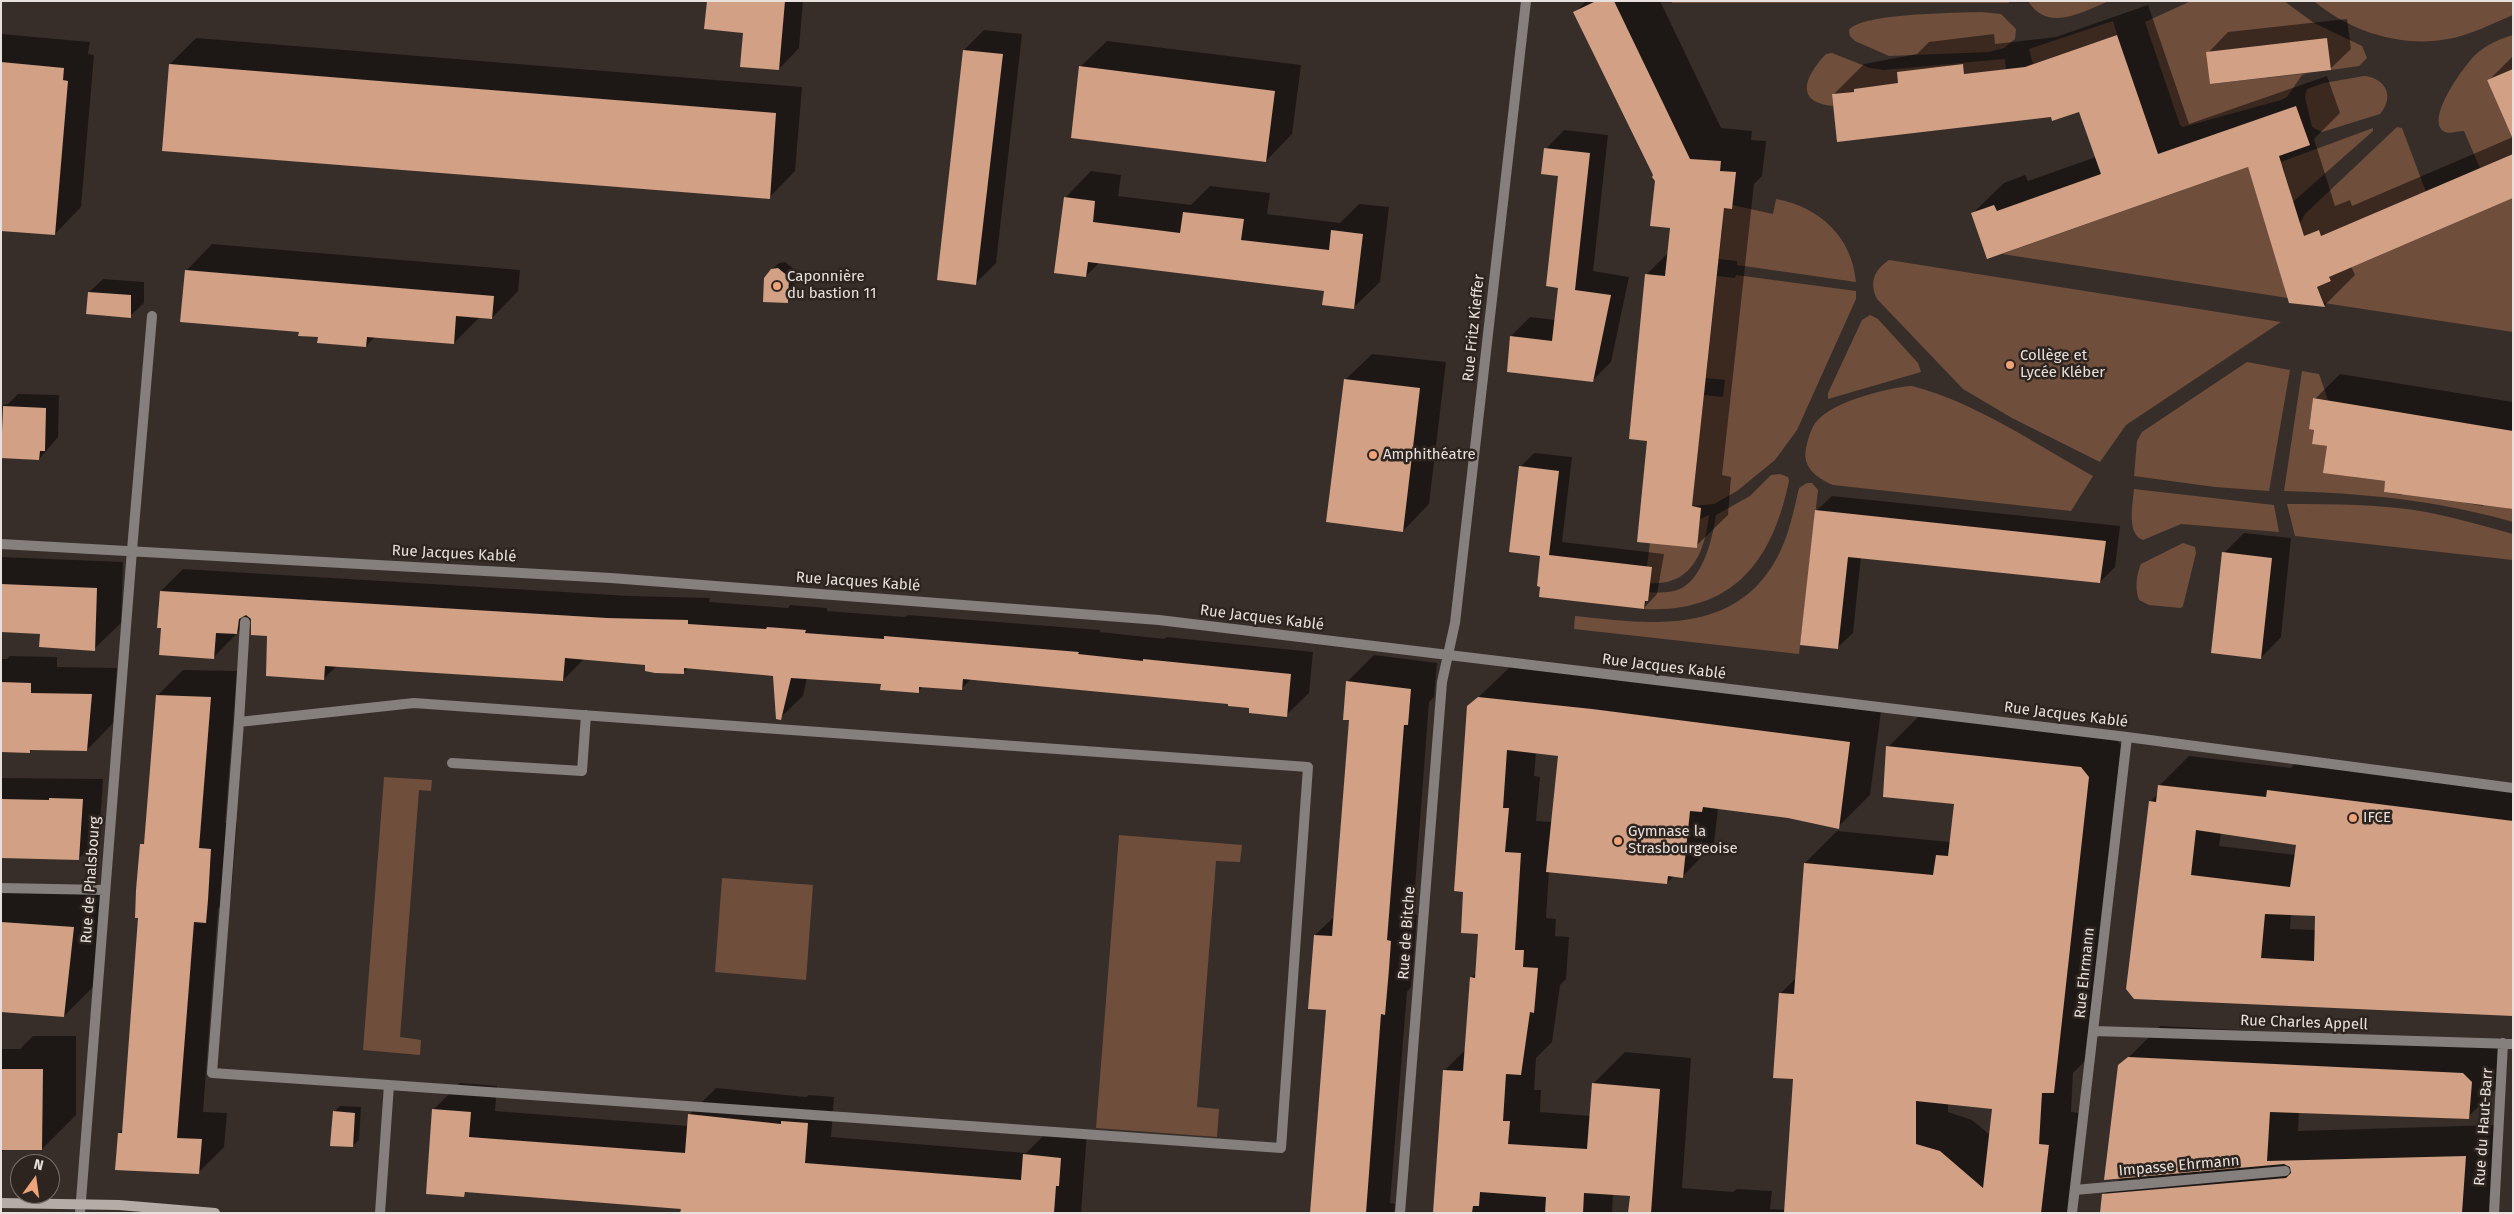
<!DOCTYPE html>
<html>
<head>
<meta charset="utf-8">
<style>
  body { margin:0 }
  #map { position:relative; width:2514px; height:1214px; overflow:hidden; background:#382e29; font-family:"Fira Sans",sans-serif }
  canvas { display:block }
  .frame { position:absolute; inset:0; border:2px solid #e7e0dd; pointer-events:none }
  .north { position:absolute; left:10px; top:1154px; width:50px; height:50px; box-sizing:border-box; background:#2e241f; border:1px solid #786f6b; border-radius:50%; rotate:14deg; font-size:14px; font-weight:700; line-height:20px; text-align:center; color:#e7e0dd }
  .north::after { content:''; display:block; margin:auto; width:18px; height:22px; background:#efa378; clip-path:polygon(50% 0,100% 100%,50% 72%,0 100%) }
</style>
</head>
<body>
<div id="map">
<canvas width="2514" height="1214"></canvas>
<div class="frame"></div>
<div class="north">N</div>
</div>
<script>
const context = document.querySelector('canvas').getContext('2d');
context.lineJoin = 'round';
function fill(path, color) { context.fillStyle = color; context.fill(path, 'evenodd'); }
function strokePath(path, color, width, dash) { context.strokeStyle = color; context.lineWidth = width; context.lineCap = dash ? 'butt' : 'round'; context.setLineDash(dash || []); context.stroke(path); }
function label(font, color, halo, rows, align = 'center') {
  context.font = font + ' "Fira Sans",sans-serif'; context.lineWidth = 5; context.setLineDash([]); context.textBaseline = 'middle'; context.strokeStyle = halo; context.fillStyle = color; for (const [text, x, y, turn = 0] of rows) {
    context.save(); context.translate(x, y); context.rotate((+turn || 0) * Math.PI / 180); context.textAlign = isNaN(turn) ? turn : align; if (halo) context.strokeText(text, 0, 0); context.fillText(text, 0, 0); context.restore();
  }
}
fill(new Path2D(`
  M 1672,1 L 2008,1 L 2009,3 L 1672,3 Z
  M 2028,1 L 2109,1 C 2082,12 2048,33 2028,1 Z
  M 2191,1 L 2284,1 L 2314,23 L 2362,46 L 2367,58 L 2359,66 L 2331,70 L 2327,38 L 2210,84 L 2310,73 L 2302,75 L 2287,97 L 2281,100 L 2183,127 L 2180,125 L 2145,22 Z
  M 2314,1 L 2513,1 L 2513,15 C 2491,24 2471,35 2448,39 C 2401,48 2349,31 2314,1 Z
  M 1981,12 L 2001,14 L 2016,29 L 2015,39 L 2004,48 L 1989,52 L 1889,56 L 1855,41 L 1850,36 L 1849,30 C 1861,13 1958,13 1981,12 Z
  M 2113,21 L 2117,35 L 2033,64 L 2029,49 Z
  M 2513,35 L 2513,69 L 2487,80 L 2506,123 L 2513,121 L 2513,154 L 2480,168 L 2464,131 C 2458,131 2450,134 2445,132 C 2423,121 2465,65 2475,55 C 2486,45 2499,39 2513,35 Z
  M 1832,53 L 1870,68 L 1884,70 L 2005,59 L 2006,69 L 1964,74 L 1963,64 L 1949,65 L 1950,77 L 1854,89 L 1854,92 L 1832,94 L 1833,106 C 1793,102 1806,75 1826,54 Z
  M 2364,76 C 2386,78 2395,97 2380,114 L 2322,132 L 2312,127 L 2305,97 L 2307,89 L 2324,83 Z
  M 2397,127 L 2402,128 L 2426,192 L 2321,236 L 2318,230 L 2299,239 L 2298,227 L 2305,214 Z
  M 2373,128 L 2373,131 L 2286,208 L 2291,194 L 2283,166 L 2271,169 L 2270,166 Z
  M 2248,167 L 2288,298 L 2002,254 Z
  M 2513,198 L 2513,332 L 2324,303 L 2317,287 L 2331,281 L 2329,277 Z
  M 1776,199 C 1820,207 1852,237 1856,282 L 1737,265 L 1737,261 L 1719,259 L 1724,208 L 1732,205 L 1773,214 Z
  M 1889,260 L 2281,322 L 2126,425 L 2100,462 L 2012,418 L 1963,389 L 1877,299 C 1869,283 1874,270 1889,260 Z
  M 1736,275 L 1856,291 L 1856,299 L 1797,430 L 1775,460 L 1737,491 L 1714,504 L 1692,506 L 1704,395 L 1723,397 L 1725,380 L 1706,378 L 1717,276 L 1735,278 Z
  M 1870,315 L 1878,319 L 1918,363 L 1921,372 L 1828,399 L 1828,393 L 1862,320 Z
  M 2247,362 L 2290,370 L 2269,491 L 2215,487 L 2134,476 L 2137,441 L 2142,432 Z
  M 2302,371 L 2319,374 L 2328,400 L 2313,398 L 2309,428 L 2314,430 L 2312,444 L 2327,446 L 2354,477 L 2385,481 L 2384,492 L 2402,495 L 2404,484 L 2425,497 L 2443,500 L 2444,490 L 2466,503 L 2483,506 L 2485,496 L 2508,499 L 2506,508 L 2513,509 L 2513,522 C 2437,500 2362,493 2284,491 Z
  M 1912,386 C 1973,401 2037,445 2093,476 L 2071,511 L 1833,485 C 1817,478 1802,468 1806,448 C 1808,440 1811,426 1818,420 C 1833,402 1889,387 1912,386 Z
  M 1780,474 L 1788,477 L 1789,481 C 1772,562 1733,613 1644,609 L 1649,592 C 1659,593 1670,593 1680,589 C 1703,579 1713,537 1716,515 L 1750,496 L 1771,475 Z
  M 1807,483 L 1812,483 L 1818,490 L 1799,654 L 1574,629 L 1575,616 C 1651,624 1737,637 1779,554 C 1789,534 1794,510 1799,488 Z
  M 2134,489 L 2274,505 L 2279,532 L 2181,524 L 2143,540 C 2126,534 2133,504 2134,489 Z
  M 2287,504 C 2334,504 2381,504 2426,512 C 2456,518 2484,526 2513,534 L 2513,560 L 2295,536 Z
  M 1709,515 C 1705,551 1692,586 1650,583 L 1647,566 L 1651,534 L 1697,548 L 1700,519 Z
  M 2183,543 L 2195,547 L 2196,553 L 2183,606 L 2181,608 L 2149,605 L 2139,600 C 2135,589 2136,575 2141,564 Z
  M 384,777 L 432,780 L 431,791 L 419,790 L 400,1037 L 421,1040 L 420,1055 L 363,1050 Z
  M 1119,835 L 1242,845 L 1240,862 L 1216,861 L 1197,1107 L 1219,1109 L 1217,1137 L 1096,1128 Z
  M 722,878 L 813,885 L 806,980 L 715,972 Z`), '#6f4e3c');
fill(new Path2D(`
  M 708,1 L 803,1 L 799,48 L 779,69 L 744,31 Z
  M 1586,1 L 1660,1 L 1721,128 L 1752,131 L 1751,140 L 1766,141 L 1762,176 L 1754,184 L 1722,475 L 1731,477 L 1728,515 L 1696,546 L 1649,440 L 1647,274 L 1669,252 L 1672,227 L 1654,175 L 1575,12 Z
  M 2148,5 L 2189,124 L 2327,76 L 2340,113 L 2314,139 L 2335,206 L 2350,200 L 2352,206 L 2513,137 L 2513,197 L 2351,266 L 2355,275 L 2325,305 L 2290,302 L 2249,165 L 1988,257 L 1973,213 L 2004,183 L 2025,175 L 2028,181 L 2096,157 L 2079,110 L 2052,116 L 1833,95 L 1864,64 L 1917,54 L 1929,42 L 1994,34 L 1995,44 L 2056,37 Z
  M 2347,19 L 2351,49 L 2330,69 L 2208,53 L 2228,32 Z
  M 984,30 L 1022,34 L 996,263 L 976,283 L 964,50 Z
  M 1,34 L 90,42 L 88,54 L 94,55 L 81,207 L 55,234 L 1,229 Z
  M 196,38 L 802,87 L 795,171 L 769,198 L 170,64 Z
  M 1107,41 L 1301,65 L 1292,134 L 1266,161 L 1080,67 Z
  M 2513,56 L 2513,136 L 2489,80 Z
  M 1564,130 L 1608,135 L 1593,271 L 1629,277 L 1611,362 L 1592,381 L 1511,336 L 1530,317 L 1556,320 L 1560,287 L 1560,175 L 1546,149 Z
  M 1091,171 L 1121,175 L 1118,196 L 1191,205 L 1210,186 L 1270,193 L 1267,214 L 1340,223 L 1359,204 L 1389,207 L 1380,282 L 1353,308 L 1325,290 L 1100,262 L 1086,276 L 1065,198 Z
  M 212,244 L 520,270 L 518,291 L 492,318 L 480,317 L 454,343 L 375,337 L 366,346 L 300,331 L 186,271 Z
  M 785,262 L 795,270 L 794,296 L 788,302 L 767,274 L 779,263 Z
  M 103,279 L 144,282 L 144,303 L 130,316 L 89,292 Z
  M 1372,354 L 1446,362 L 1429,504 L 1403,531 L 1345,380 Z
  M 2340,374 L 2513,402 L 2513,508 L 2387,480 L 2329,445 L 2315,429 L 2315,399 Z
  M 18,394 L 59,395 L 58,437 L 39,459 L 1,449 L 1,406 L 8,404 Z
  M 1534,453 L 1572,457 L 1562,542 L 1664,554 L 1657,594 L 1644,608 L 1542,555 L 1521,466 Z
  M 1832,496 L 2120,526 L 2115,567 L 2100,582 L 1861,557 L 1853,633 L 1837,648 L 1816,511 Z
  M 2244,533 L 2291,538 L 2281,637 L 2261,658 L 2224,553 Z
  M 1,557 L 123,562 L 121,623 L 94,649 L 41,633 L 1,631 Z
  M 183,569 L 630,596 L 710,598 L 709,602 L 788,608 L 790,605 L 827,608 L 827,611 L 905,617 L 908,615 L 1100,630 L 1100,632 L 1165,639 L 1166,637 L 1313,652 L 1309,693 L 1286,715 L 1229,703 L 971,679 L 961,689 L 923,686 L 918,692 L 882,683 L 807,678 L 803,696 L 780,718 L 774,675 L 689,667 L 683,673 L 647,664 L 584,659 L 563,680 L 337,666 L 323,679 L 268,635 L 253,617 L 213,658 L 162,627 L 161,591 Z
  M 1374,655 L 1437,663 L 1434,697 L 1429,702 L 1413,914 L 1417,915 L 1411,987 L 1407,992 L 1390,1203 L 1395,1204 L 1394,1213 L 1311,1213 L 1328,1009 L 1315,935 L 1335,916 L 1350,719 L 1348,681 Z
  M 10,656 L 57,657 L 57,667 L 117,668 L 113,723 L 87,750 L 33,748 L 30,752 L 1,750 L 1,659 L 7,659 Z
  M 1511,666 L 1881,711 L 1870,795 L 1838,827 L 1788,817 L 1718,808 L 1714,844 L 1683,876 L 1675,875 L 1667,883 L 1549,871 L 1546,918 L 1556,919 L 1555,936 L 1569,937 L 1566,979 L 1560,985 L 1552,1042 L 1536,1058 L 1534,1090 L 1541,1090 L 1540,1112 L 1591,1116 L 1593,1084 L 1625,1052 L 1691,1058 L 1682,1188 L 1733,1192 L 1737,1189 L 1772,1191 L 1770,1209 L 1786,1210 L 1795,1065 L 1781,993 L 1796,978 L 1805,863 L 1837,831 L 1950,842 L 1955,803 L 1888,747 L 1920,715 L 2113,735 L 2121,745 L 2086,1060 L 2073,1073 L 2071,1112 L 2080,1113 L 2069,1213 L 1630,1213 L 1631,1195 L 1613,1194 L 1612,1213 L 1434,1213 L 1444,1071 L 1466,1049 L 1471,978 L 1477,972 L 1479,932 L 1468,707 ZM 1536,753 L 1559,755 L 1552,822 L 1536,821 L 1540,777 L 1534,776 ZM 1948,1103 L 1993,1108 L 1990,1135 L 1972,1120 L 1948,1112 Z
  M 183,670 L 237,671 L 225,823 L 237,823 L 233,873 L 231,895 L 218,909 L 203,1112 L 227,1113 L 224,1147 L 198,1173 L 119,1133 L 124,1128 L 140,917 L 142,845 L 146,840 L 157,696 Z
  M 2189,756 L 2291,768 L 2297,761 L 2513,789 L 2513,1015 L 2134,998 L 2150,802 L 2158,793 L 2159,786 ZM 2221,833 L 2298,844 L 2296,855 L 2219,846 ZM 2291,914 L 2317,916 L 2316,930 L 2290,929 Z
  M 1,778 L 103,779 L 99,839 L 78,859 L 1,857 Z
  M 1,883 L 110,890 L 101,979 L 64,1016 L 1,1011 Z
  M 2160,1026 L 2494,1043 L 2502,1051 L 2499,1086 L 2468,1117 L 2299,1112 L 2298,1131 L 2496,1125 L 2490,1213 L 2101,1213 L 2103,1195 L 2121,1178 L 2120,1066 Z
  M 33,1036 L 76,1036 L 76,1115 L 42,1149 L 5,1149 L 1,1153 L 1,1049 L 20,1049 Z
  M 460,1083 L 497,1086 L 495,1111 L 689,1126 L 690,1114 L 716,1088 L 806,1097 L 809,1095 L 834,1097 L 831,1137 L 1026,1153 L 1050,1129 L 1087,1132 L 1081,1213 L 696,1213 L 682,1208 L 468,1191 L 464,1195 L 427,1193 L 434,1109 Z
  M 340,1106 L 361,1107 L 359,1140 L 352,1146 L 334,1112 Z`), '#0007');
fill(new Path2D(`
  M 707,1 L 785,1 L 779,70 L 740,67 L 743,33 L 704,29 Z
  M 1596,1 L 1614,1 L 1690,159 L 1721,161 L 1720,171 L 1736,172 L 1732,209 L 1724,208 L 1692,506 L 1701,508 L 1697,548 L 1637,542 L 1647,441 L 1629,439 L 1645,274 L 1665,276 L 1670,228 L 1650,226 L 1655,181 L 1652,177 L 1653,175 L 1573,12 Z
  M 2117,35 L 2158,154 L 2296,106 L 2310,145 L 2279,156 L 2304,236 L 2319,230 L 2321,236 L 2513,154 L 2513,198 L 2329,277 L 2331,281 L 2317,287 L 2325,307 L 2289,303 L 2248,167 L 1987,259 L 1971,213 L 1994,205 L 1997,211 L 2101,174 L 2079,112 L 2052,121 L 2051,117 L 1837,142 L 1832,94 L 1854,92 L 1854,89 L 1898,83 L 1897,72 L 1963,64 L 1964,74 L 2025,67 Z
  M 2327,38 L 2331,70 L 2210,84 L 2206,52 Z
  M 963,50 L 1003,54 L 976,285 L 937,280 Z
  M 1,62 L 64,68 L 63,80 L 68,81 L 55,235 L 1,231 Z
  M 169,64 L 776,113 L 770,199 L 162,151 Z
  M 1079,66 L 1275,91 L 1266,162 L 1071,138 Z
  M 2513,69 L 2513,139 L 2487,80 Z
  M 1544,148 L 1590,153 L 1575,290 L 1611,295 L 1593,382 L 1507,372 L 1510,336 L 1552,341 L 1558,288 L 1546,286 L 1558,176 L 1541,174 Z
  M 1064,197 L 1095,201 L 1093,222 L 1180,233 L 1183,212 L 1244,219 L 1241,240 L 1329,250 L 1331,230 L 1363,234 L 1354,309 L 1322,305 L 1324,291 L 1088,262 L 1086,277 L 1054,273 Z
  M 778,268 L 789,277 L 788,303 L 763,302 L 764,278 L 771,269 Z
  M 185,270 L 494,296 L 492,319 L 456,316 L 454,344 L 367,337 L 366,347 L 317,343 L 318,337 L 298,336 L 299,332 L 180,322 Z
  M 88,292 L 131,295 L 131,318 L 86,314 Z
  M 1344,379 L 1420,388 L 1403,532 L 1326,522 Z
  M 2313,398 L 2513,431 L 2513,509 L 2384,492 L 2385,481 L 2323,473 L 2327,446 L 2312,444 L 2314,430 L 2309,429 Z
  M 3,406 L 46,408 L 45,451 L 40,451 L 39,460 L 1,458 Z
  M 1519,466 L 1559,471 L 1549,555 L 1652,567 L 1648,601 L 1645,601 L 1644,609 L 1539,597 L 1540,587 L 1537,586 L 1540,556 L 1509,552 Z
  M 1815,510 L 2106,541 L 2100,583 L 1848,557 L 1838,649 L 1800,645 Z
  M 2222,552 L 2272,558 L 2261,659 L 2211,653 Z
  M 1,584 L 97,588 L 95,651 L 39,647 L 40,634 L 1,632 Z
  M 160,591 L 607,618 L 688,620 L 688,624 L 766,629 L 767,627 L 806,630 L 805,633 L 884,639 L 884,636 L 1079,652 L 1078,654 L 1143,661 L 1143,659 L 1291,674 L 1287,717 L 1249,713 L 1249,708 L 1228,706 L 1228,704 L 963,679 L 962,690 L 919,687 L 919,693 L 880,690 L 881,684 L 791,678 L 781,720 L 776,719 L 773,676 L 763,675 L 684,668 L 684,674 L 655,673 L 645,671 L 645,665 L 565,658 L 563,681 L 325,666 L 324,680 L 266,676 L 267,636 L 251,635 L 251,619 L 246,615 L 239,619 L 237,634 L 216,633 L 214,659 L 159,655 L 161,628 L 157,628 Z
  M 1346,681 L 1411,689 L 1408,725 L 1404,725 L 1387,940 L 1391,941 L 1389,969 L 1385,1015 L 1381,1014 L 1366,1213 L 1310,1213 L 1326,1010 L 1308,1009 L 1314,935 L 1332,936 L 1349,720 L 1343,720 Z
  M 1,682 L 31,683 L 31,693 L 92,694 L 87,751 L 30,750 L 30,753 L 1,752 Z
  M 156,695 L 211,697 L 199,848 L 211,849 L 208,900 L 206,923 L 194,922 L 177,1138 L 202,1139 L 199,1174 L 115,1170 L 118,1133 L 122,1133 L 138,918 L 135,918 L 136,890 L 140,844 L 144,844 Z
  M 1478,697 L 1592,709 L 1850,742 L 1839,829 L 1788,818 L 1703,807 L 1702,812 L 1690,811 L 1683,878 L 1668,876 L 1667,884 L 1546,872 L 1558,756 L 1507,750 L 1503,808 L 1509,808 L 1505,852 L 1521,853 L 1515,950 L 1524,950 L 1523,967 L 1538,968 L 1534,1013 L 1530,1012 L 1521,1075 L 1506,1074 L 1503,1121 L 1510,1121 L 1508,1144 L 1587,1149 L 1592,1083 L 1660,1089 L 1651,1213 L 1628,1213 L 1630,1196 L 1584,1193 L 1583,1213 L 1545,1213 L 1546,1197 L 1480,1192 L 1479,1206 L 1473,1206 L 1472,1213 L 1433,1213 L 1443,1070 L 1463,1071 L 1470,977 L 1475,978 L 1478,934 L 1461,933 L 1463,892 L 1454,891 L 1467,706 Z
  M 1886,746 L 2081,767 L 2089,777 L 2054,1093 L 2042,1093 L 2039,1144 L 2049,1145 L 2041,1213 L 1784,1213 L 1793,1079 L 1773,1078 L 1779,993 L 1794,994 L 1804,863 L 1933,875 L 1936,855 L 1948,856 L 1954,804 L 1883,797 ZM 1916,1101 L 1992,1109 L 1983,1188 L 1940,1151 L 1916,1144 Z
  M 2158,785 L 2266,797 L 2267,790 L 2513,821 L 2513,1016 L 2134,999 L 2126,989 L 2149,801 L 2156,802 ZM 2196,830 L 2296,845 L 2290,887 L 2191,875 ZM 2265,914 L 2315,916 L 2314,961 L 2261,958 Z
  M 49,798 L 83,799 L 79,860 L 1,858 L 1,799 L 49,800 Z
  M 1,922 L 74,927 L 64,1017 L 1,1012 Z
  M 2128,1057 L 2463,1073 L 2472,1082 L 2469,1119 L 2270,1112 L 2267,1161 L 2466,1156 L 2462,1213 L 2100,1213 L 2102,1194 L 2286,1178 L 2291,1173 L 2290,1167 L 2284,1164 L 2104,1180 L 2118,1065 Z
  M 1,1069 L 43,1069 L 42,1150 L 1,1150 Z
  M 432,1109 L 471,1112 L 469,1137 L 685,1153 L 688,1114 L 781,1124 L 781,1121 L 808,1123 L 805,1163 L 1021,1180 L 1023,1154 L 1061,1158 L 1059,1186 L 1056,1186 L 1054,1213 L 680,1213 L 681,1209 L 465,1192 L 464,1197 L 426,1194 Z
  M 333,1111 L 355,1113 L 353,1147 L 330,1146 Z`), '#d1a085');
strokePath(new Path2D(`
  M 132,550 L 152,316
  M 239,722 L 245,622
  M 452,763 L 582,771 L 586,715
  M 2075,1190 L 2285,1171
  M 380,1213 L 389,1085 L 1281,1148 L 1308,767 L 414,703 L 239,722 L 212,1073 L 389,1085`), '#85807d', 10);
strokePath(new Path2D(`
  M 1,544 L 611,578 L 1159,620 L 2127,737 L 2513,788
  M 1,888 L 105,890
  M 2094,1031 L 2513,1044
  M 80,1213 L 132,550
  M 1400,1213 L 1442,682 L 1455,623 L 1526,1
  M 2072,1213 L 2127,737
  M 2494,1213 L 2503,1043`), '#85807d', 10);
strokePath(new Path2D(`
  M 1,1203 L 119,1205 L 215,1213`), '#b5aca7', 10);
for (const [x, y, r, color] of [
  [777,286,5,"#efa378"],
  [2010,365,5,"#efa378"],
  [1373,455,5,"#efa378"],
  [2353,818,5,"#efa378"],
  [1618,841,5,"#efa378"]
]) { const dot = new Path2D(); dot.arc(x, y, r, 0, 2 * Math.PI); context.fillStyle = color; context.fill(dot); strokePath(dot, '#2e241f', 2); }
label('15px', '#e7e0dd', '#2e241f', [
  ["Caponnière",787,277],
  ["du bastion 11",787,294],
  ["Collège et",2020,356],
  ["Lycée Kléber",2020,373],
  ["Amphithéatre",1383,455],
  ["IFCE",2363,818],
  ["Gymnase la",1628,832],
  ["Strasbourgeoise",1628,849]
], 'left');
label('15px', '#e7e0dd', '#2e241f', [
  ["Rue Fritz Kieffer",1474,328,-84],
  ["Rue Jacques Kablé",454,554,3],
  ["Rue Jacques Kablé",858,582,4],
  ["Rue Jacques Kablé",1262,618,7],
  ["Rue Jacques Kablé",1664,667,7],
  ["Rue Jacques Kablé",2066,715,7],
  ["Rue de Phalsbourg",91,880,-86],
  ["Rue de Bitche",1407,933,-86],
  ["Rue Ehrmann",2085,973,-84],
  ["Rue Charles Appell",2304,1023,2],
  ["Rue du Haut-Barr",2484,1127,-86],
  ["Impasse Ehrmann",2179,1166,-5]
]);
</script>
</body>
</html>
